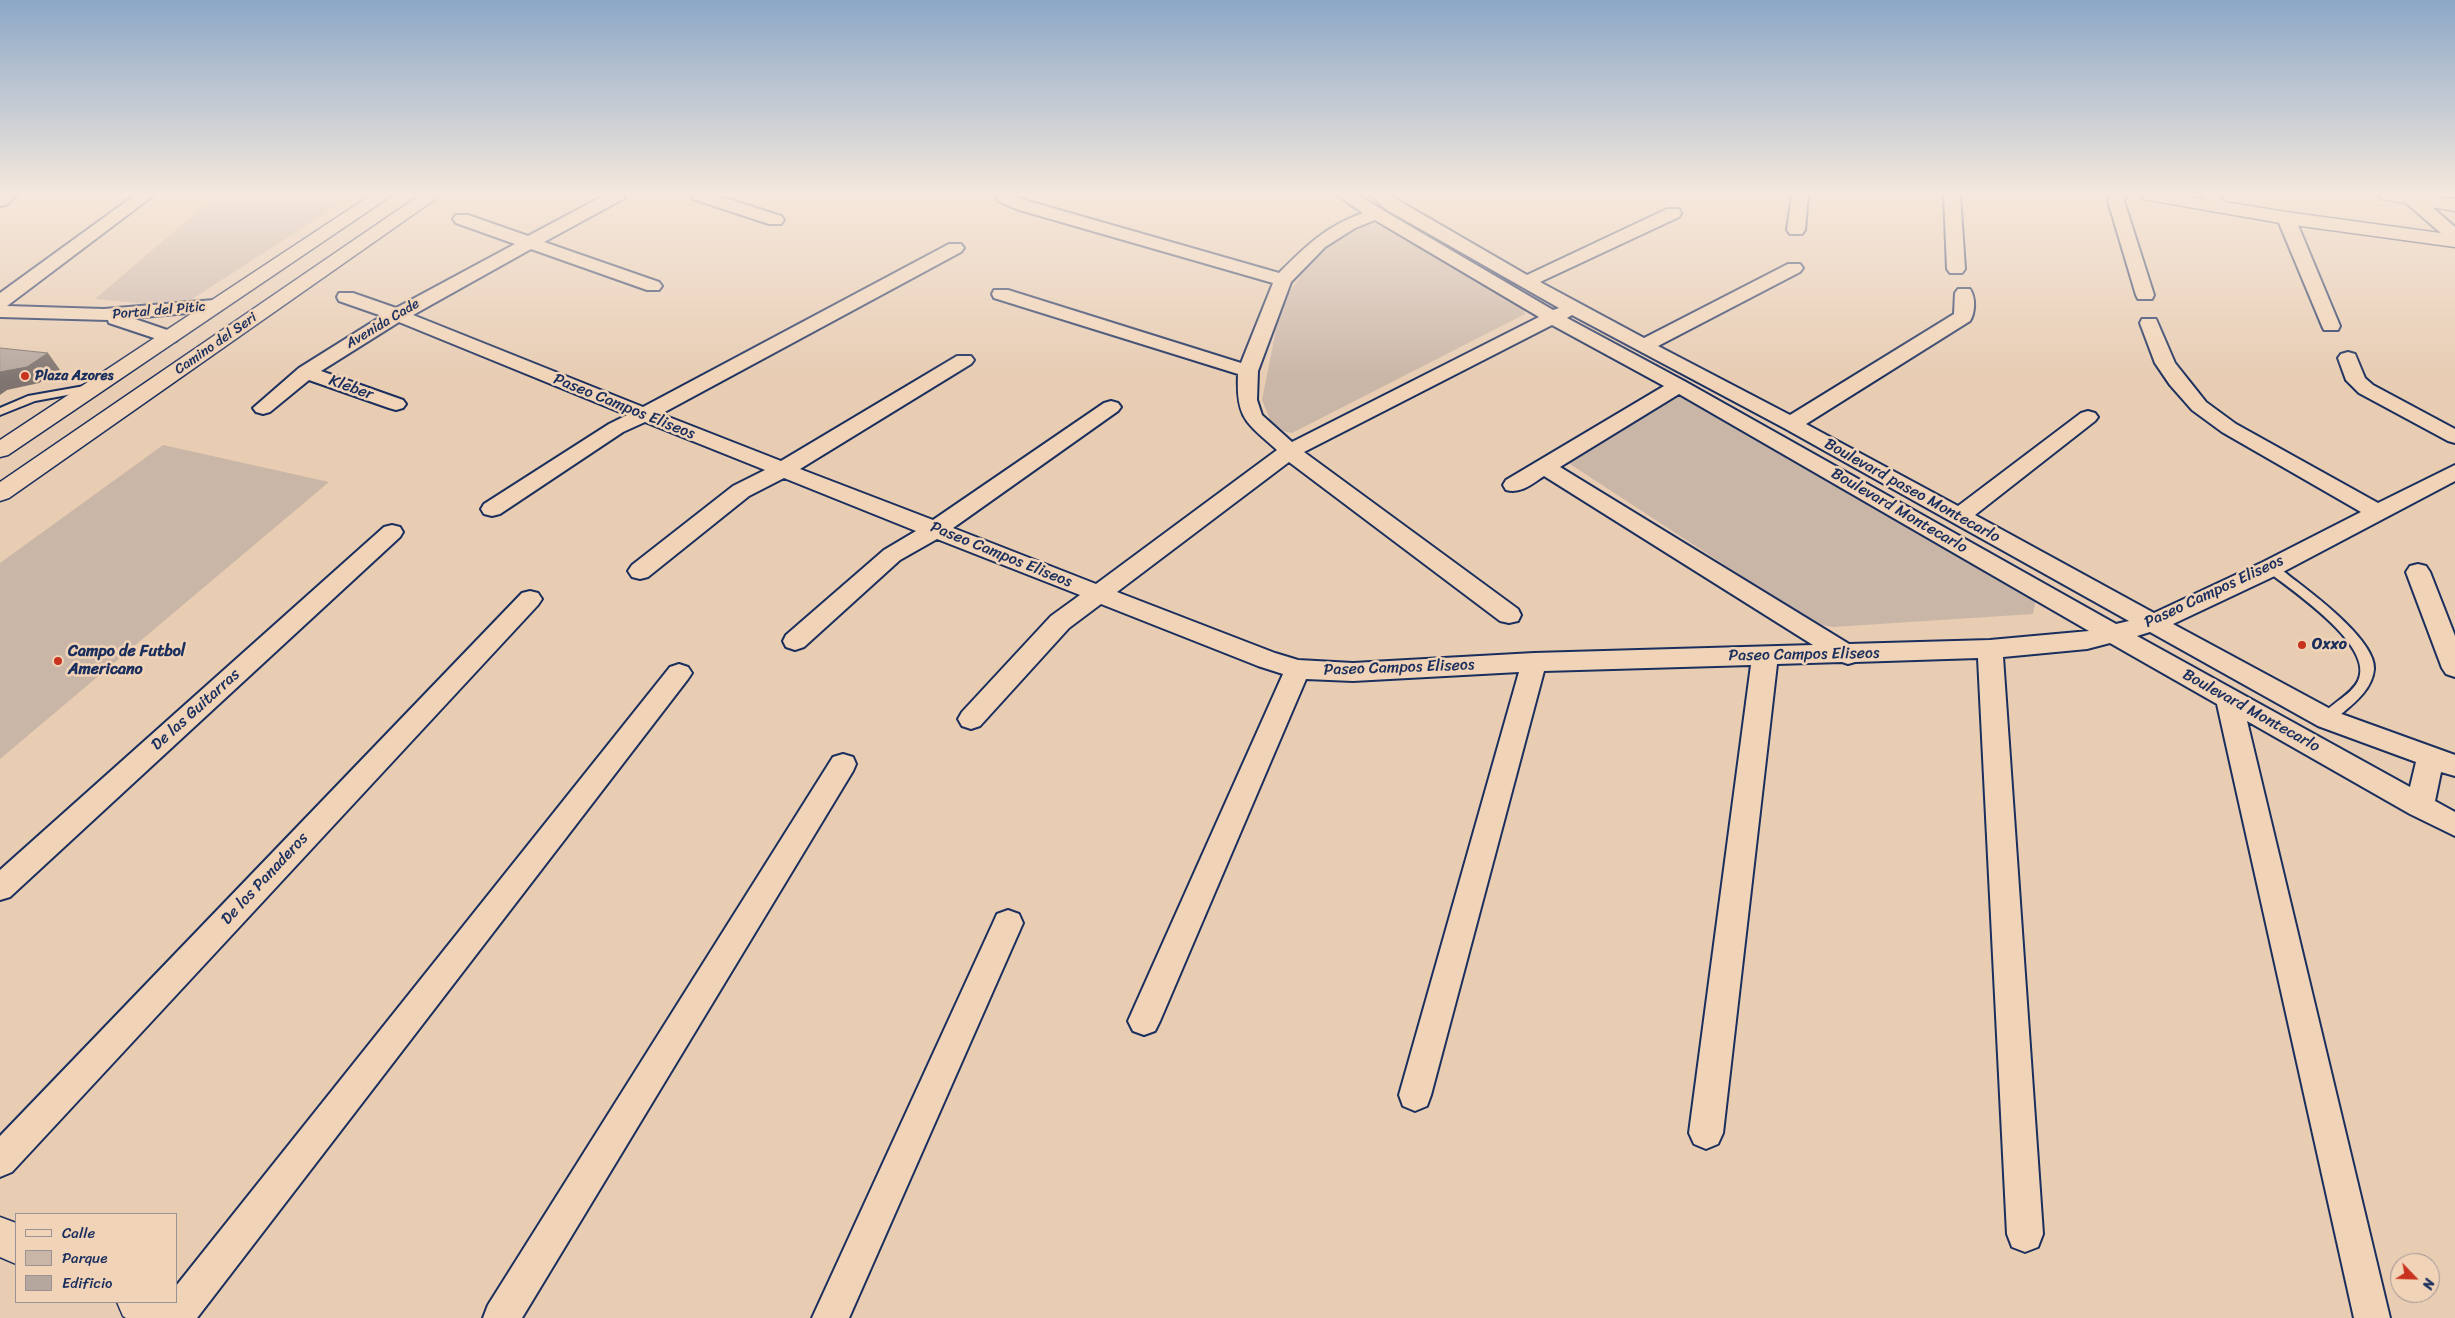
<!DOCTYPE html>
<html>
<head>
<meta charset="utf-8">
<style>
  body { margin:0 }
  #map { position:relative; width:2455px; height:1318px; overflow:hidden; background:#e8cdb3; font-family:Sriracha,sans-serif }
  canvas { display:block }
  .legend { position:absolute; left:15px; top:1213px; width:162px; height:90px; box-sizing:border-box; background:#f1d4b7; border:1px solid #9b9293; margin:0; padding:6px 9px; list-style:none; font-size:15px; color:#1b2f5e }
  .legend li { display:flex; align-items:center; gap:10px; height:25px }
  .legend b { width:25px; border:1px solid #9b9293 }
  .north { position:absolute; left:2390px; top:1253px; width:50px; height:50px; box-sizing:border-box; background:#f1d4b7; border:1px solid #9b9293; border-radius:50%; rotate:114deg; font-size:14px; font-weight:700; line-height:20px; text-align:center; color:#1b2f5e }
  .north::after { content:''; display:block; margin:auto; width:18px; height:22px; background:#c8321e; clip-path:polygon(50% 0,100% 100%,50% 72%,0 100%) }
</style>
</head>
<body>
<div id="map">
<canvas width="2455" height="1318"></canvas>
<ul class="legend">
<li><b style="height:6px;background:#f1d4b7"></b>Calle</li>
<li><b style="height:14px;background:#cab6a7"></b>Parque</li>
<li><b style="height:14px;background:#b5a69e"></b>Edificio</li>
</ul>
<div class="north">N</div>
</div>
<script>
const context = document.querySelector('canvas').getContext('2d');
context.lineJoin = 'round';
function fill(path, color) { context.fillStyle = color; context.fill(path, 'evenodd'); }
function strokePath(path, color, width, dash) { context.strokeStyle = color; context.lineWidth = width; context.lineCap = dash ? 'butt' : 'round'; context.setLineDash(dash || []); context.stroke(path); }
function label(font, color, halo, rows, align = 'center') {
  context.font = font + ' Sriracha,sans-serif'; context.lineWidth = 5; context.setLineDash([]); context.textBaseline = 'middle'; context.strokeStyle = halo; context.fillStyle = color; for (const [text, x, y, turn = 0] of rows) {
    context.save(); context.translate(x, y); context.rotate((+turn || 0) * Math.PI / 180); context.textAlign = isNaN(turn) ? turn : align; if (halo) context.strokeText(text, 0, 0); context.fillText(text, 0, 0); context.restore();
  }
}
fill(new Path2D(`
  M 213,198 L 341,203 L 180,307 L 95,299 Z
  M 1360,223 L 1381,223 L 1522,304 L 1525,314 L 1292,433 L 1274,429 L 1262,400 L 1281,304 L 1321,247 Z
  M 1672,393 L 1689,396 L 2036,598 L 2033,614 L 1833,627 L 1813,623 L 1570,464 L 1567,456 Z
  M 163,445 L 329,482 L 0,759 L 0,563 Z`), '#cab6a7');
const service = new Path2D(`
  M 90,385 L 95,388 L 94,390 L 35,401 L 0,415 L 0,408 L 28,396 Z
  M 2271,564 C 2280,567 2289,576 2296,581 C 2317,597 2376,642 2374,669 C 2372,693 2347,708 2332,722 L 2322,722 L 2320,719 C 2329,703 2350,697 2358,681 C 2376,646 2290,589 2267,571 L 2265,568 L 2267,565 Z`);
const minor = new Path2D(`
  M 0,195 L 17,195 L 6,205 L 0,206 Z
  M 135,195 L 154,195 L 7,306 L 104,309 L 214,300 L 221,302 L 223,306 L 221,310 L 132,318 L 176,333 L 179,337 L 176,341 L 169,343 L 109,323 L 108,320 L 0,317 L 0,293 Z
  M 605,195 L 625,195 L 623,199 L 544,242 L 659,282 L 662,286 L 659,290 L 647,290 L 531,249 L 413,315 L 643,407 L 949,244 L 961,244 L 964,248 L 961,252 L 661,414 L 781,461 L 957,356 L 971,356 L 974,360 L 971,364 L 800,469 L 933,520 L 1104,403 L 1111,401 L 1118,403 L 1121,407 L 1118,411 L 953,528 L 1096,584 L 1277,450 C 1246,422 1236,419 1238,374 L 994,298 L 992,294 L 994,290 L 1008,290 L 1241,363 L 1273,283 L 1016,209 L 998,201 L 997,195 L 1013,195 L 1028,201 L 1279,273 C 1307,245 1325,227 1363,213 L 1337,195 L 1357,195 L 1553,310 L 1559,308 L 1387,210 L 1370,195 L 1389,195 L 1527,275 L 1667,209 L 1679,209 L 1681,213 L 1679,217 L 1540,282 L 1644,338 L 1788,264 L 1800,264 L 1803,268 L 1800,272 L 1658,346 L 1790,415 L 1954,314 L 1955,293 L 1958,289 L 1970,289 C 1976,298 1975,313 1970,321 L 1806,424 L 1958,506 L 2081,413 L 2088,411 L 2095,413 L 2098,417 L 2095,421 L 1975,515 L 2154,613 L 2263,562 L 2361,512 L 2222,432 L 2192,410 L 2170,385 L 2155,363 L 2140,323 L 2142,319 L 2156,319 L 2175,363 L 2206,402 L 2236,424 L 2378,503 L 2455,465 L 2455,481 L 2279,574 L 2173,624 L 2336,712 L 2455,755 L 2455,776 L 2441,772 L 2435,801 L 2455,812 L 2455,836 L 2410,814 L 2247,721 L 2390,1318 L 2354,1318 L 2217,704 L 2110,643 L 2087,649 L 2003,657 L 2043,1234 L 2038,1247 L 2025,1252 L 2012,1247 L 2007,1234 L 1978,658 L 1855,662 L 1848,664 L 1842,662 L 1777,664 L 1723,1133 L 1718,1144 L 1706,1149 L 1694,1144 L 1689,1133 L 1751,665 L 1544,671 L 1431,1095 L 1427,1106 L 1415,1111 L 1403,1106 L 1399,1095 L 1519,672 L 1353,681 L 1306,679 L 1160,1021 L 1155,1031 L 1144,1035 L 1133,1031 L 1128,1021 L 1283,674 L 1258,666 L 1101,604 L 1069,628 L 980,726 L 971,729 L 962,726 L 958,719 L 962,712 L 1051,616 L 1080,595 L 937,539 L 900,560 L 804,647 L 795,650 L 786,647 L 783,641 L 786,635 L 884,550 L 916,531 L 784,478 L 749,496 L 648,577 L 640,579 L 632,577 L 628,571 L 632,565 L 733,486 L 765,470 L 645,422 L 623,432 L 500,514 L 492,516 L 484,514 L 481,509 L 484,504 L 609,424 L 627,415 L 399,322 L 321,371 L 403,400 L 406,404 L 403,408 L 396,410 L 389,408 L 309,380 L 270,412 L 263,414 L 256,412 L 253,408 L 299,368 L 382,316 L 339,301 L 337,297 L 339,293 L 353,293 L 396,308 L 515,244 L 456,223 L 453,219 L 456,215 L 468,215 L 528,236 ZM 1375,220 L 1539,317 L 1292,442 L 1262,415 L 1257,400 L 1258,371 L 1291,282 L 1325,247 L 1355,228 ZM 1572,315 L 1784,428 L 2129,621 L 2116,624 L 1686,382 L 1567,318 ZM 1552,325 L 1664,386 L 1506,480 L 1503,485 L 1506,490 C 1521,494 1532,484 1544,476 L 1813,645 L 1534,653 L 1353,663 L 1298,660 L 1275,653 L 1117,592 L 1289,462 L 1500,621 L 1509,623 L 1518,621 L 1521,615 L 1518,609 L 1304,452 ZM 1679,394 L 2089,631 L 1990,640 L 1849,644 L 1560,467 ZM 2150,632 L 2318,726 L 2416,762 L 2410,787 L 2137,636 Z
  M 691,195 L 716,195 L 781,216 L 784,220 L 781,224 L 769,224 L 693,199 Z
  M 1792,195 L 1808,195 L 1805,230 L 1802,234 L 1790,234 L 1787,230 Z
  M 1944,195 L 1960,195 L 1965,269 L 1962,273 L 1950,273 L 1947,269 Z
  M 2110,195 L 2126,195 L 2124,201 L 2154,295 L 2152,299 L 2138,299 L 2136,295 L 2108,201 Z
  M 2203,195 L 2219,195 L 2226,207 L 2224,211 L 2212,211 Z
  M 2405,195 L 2418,195 L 2455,227 L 2455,241 L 2449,240 L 2405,202 L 2403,198 Z
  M 2286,213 L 2292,214 L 2295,218 L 2340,326 L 2338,330 L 2324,330 L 2322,326 L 2277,218 L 2280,214 Z
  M 2348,352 L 2355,354 L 2365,378 L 2373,385 L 2455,429 L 2455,443 L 2448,441 L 2359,393 L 2346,380 L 2338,358 L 2341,354 Z
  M 392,525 L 400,527 L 403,532 L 400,537 L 10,897 L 0,900 L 0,870 L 384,527 Z
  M 2418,564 L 2426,566 L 2430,572 L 2455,636 L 2455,677 L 2446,674 L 2442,668 L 2406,572 L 2410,566 Z
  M 530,591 L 538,593 L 542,599 L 538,605 L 12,1172 L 0,1177 L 0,1136 L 522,593 Z
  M 679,664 L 688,667 L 692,673 L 688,679 L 197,1318 L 156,1318 L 163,1302 L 176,1302 L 176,1286 L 670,667 Z
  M 843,754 L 853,757 L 856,764 L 853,771 L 522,1318 L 483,1318 L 488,1305 L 833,757 Z
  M 1008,910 L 1019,914 L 1023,923 L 849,1318 L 812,1318 L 993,923 L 997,914 Z`);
const tertiary = new Path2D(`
  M 2140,195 L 2182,195 L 2286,212 L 2455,235 L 2455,247 L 2286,224 L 2149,200 L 2143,199 Z
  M 2378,195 L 2425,195 L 2455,199 L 2455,211 L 2387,200 L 2381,199 Z`);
const secondary = new Path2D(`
  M 0,1217 L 16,1223 L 16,1264 L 0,1257 Z
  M 176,1300 L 184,1304 L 190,1318 L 126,1318 L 123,1316 L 117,1302 L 176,1302 Z`);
const primary = new Path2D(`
  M 371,195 L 392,195 L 8,455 L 0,457 L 0,440 Z
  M 420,195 L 441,195 L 9,498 L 0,501 L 0,482 Z`);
strokePath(service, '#1b2f5e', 4);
strokePath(minor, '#1b2f5e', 4);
strokePath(tertiary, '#1b2f5e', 3);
strokePath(secondary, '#1b2f5e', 3);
strokePath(primary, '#1b2f5e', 3);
fill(service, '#f1d4b7');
fill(minor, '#f1d4b7');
fill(tertiary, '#f1d4b7');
fill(secondary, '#f1d4b7');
fill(primary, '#f1d4b7');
fill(new Path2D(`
  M 48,353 L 60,370 L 39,383 L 7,390 L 0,395 L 0,372 Z`), '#7f746f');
const building = new Path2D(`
  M 0,348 L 48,353 L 27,367 L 0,372 Z`);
fill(building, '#b5a69e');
strokePath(building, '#7f746f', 1);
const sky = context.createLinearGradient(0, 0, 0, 380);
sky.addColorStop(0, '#8ca8c7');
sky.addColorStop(0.51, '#f5e8dd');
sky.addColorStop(1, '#f5e8dd00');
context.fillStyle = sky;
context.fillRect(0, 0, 2455, 380);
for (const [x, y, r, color] of [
  [25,376,5,"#c8321e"],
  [2302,645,5,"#c8321e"],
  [58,661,5,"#c8321e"]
]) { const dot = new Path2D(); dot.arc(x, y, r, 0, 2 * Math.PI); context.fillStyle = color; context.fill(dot); strokePath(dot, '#f1d4b7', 2); }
label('14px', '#1b2f5e', '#f1d4b7', [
  ["Portal del Pitic",159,311,-5],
  ["Avenida Cade",383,324,-31],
  ["Camino del Seri",216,344,-35]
]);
label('bold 14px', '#1b2f5e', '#f1d4b7', [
  ["Plaza Azores",35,376]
], 'left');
label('16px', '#1b2f5e', '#f1d4b7', [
  ["Kleber",351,388,20],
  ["Paseo Campos Eliseos",624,407,22],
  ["Boulevard paseo Montecarlo",1912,491,29],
  ["Boulevard Montecarlo",1899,511,30],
  ["Paseo Campos Eliseos",1001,555,22],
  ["Paseo Campos Eliseos",2214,592,-25],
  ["Paseo Campos Eliseos",1804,655,-1],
  ["Paseo Campos Eliseos",1399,668,-2],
  ["De las Guitarras",196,710,-42],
  ["Boulevard Montecarlo",2251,711,29],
  ["De los Panaderos",265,879,-47]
]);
label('bold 16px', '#1b2f5e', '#f1d4b7', [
  ["Oxxo",2312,645],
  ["Campo de Futbol",68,652],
  ["Americano",68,670]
], 'left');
</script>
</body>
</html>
